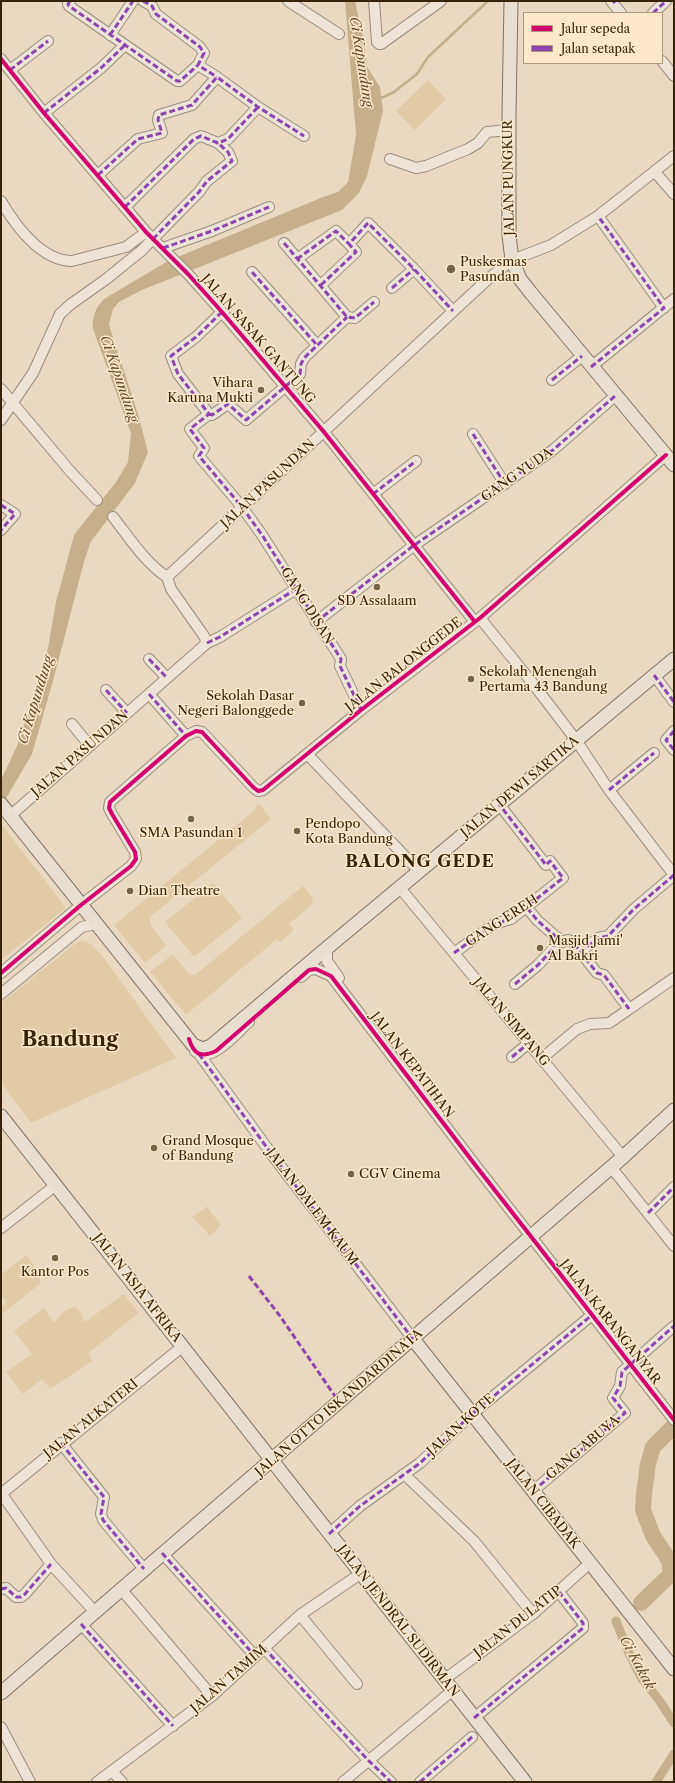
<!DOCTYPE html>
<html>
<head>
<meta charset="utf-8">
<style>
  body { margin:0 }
  #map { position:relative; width:675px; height:1783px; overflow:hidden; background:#ead9c0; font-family:"Libre Caslon Text",serif }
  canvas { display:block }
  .frame { position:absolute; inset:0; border:2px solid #372308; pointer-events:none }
  .legend { position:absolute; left:523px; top:12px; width:140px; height:52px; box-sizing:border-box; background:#fde8cb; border:1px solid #ae997d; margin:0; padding:5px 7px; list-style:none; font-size:12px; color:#372308 }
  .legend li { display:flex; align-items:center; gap:8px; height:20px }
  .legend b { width:20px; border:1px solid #ae997d }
</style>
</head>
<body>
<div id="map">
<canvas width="675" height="1783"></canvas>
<div class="frame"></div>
<ul class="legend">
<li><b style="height:5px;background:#d6006c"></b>Jalur sepeda</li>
<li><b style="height:5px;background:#8e44ad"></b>Jalan setapak</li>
</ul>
</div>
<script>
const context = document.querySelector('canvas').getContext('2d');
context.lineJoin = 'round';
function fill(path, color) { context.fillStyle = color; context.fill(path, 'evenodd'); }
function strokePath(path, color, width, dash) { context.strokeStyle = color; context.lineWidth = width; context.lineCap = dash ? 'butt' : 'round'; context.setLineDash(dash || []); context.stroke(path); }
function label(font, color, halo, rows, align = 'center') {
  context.font = font + ' "Libre Caslon Text",serif'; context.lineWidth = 3; context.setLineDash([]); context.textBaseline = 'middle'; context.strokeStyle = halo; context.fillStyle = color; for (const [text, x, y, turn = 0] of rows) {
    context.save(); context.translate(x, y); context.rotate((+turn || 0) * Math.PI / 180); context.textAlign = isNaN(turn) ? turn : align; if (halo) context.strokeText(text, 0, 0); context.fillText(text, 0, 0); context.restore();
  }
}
fill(new Path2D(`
  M 428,80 L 446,99 L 415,130 L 396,111 Z
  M 258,803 L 271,819 L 150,917 L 150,924 L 166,946 L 145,963 L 114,925 L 254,811 Z
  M 2,825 L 66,908 L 1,960 L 1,826 Z
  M 213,883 L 242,918 L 194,957 L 165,922 Z
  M 303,886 L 314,899 L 311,902 L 312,904 L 289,924 L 294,930 L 280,942 L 277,939 L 186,1015 L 150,972 L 173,954 L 189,974 L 195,975 Z
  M 83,940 L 91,944 L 104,958 L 176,1058 L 31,1123 L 1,1083 L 1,1003 L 76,943 Z
  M 207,1207 L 221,1225 L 210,1236 L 192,1217 Z
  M 26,1255 L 40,1274 L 40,1284 L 1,1315 L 1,1307 L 7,1302 L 1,1295 L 1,1275 Z
  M 124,1294 L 139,1313 L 88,1353 L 92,1361 L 50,1389 L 42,1379 L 23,1394 L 6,1372 L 32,1354 L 14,1331 L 44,1308 L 54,1323 C 61,1314 65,1308 77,1307 L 85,1322 Z`), '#e2caa7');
fill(new Path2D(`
  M 345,1 L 355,1 L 363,37 L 367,67 L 380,87 L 383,111 L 367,176 L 359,193 L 342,210 L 142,290 L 119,302 L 113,309 L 109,325 L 138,414 L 148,452 L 135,483 L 90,543 L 84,562 L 53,681 L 32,754 L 1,807 L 1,780 L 17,746 L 37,687 L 47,654 L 56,602 L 74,535 L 116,482 L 128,462 L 131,433 L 93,329 C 92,316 95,309 104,299 L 168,261 L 323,197 L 338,192 L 348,182 L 356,135 Z`), '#c8af8c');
strokePath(new Path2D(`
  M 379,99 L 394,92 L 417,74 L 428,57 L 488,1`), '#c8af8c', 2.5);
strokePath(new Path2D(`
  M 616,1621 L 629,1653 L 642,1679 L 659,1700 L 674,1723
  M 656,1782 L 674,1754`), '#c8af8c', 9);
strokePath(new Path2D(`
  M 641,1603 L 671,1574 L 669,1560 L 653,1536 L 643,1510 L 644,1494 L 648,1464 L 653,1447 L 674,1426`), '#c8af8c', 16);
const minor = new Path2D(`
  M 70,1 L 68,4 L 69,6 L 177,81 L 180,81 L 198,65
  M 143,1 L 152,6 L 156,14 L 200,47 L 204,53 L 198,65 L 217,77
  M 288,1 L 339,34
  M 374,1 L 377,42 L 379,44 L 381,44 L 441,1
  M 611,1 L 621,13
  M 653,13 L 666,1
  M 110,35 L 133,1
  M 1,59 L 44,113 L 146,232 L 188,274 L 222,312 L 324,432 L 475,622
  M 662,61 L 674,76
  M 10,70 L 48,41
  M 44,113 L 101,68 L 125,45
  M 390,159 L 416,168 L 426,166 L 468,149 L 478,143 L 487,132 L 509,130
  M 655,172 L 674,194
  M 98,175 L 138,139 L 162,133 L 158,120 L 159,115 L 192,105 L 217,77 L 258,107 L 304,136
  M 1,201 C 15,225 41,261 72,261 L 126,247 L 146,232
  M 125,207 L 194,139 L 201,136 L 218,143 L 228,139 L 258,107
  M 598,216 L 664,308
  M 284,243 L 347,317 L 355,318 L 374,302
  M 163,248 L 212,231 L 269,207
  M 297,259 L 336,231 L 349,244
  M 252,272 L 317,345
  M 321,285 L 356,252 L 349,244 L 368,223 L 414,269 L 453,311
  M 392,288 L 414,269
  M 222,312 L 196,337 L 171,356 L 178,374 L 209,414 L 190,429 L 204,448 L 199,456 L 242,507 L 262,535 L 341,659 L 340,666 L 361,710
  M 591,367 L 674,299
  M 552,380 L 582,356
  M 1,389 L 70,471 L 97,500
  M 209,414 L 212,415 L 228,404 L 246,420 L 300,374 L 301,364 L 304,358 L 347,317
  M 1,420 L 33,373 L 60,314 L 71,304 L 105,280 L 141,251 L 199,192 L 207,181 L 232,161 L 228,152 L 218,143
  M 473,434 L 505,484
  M 373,494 L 416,461
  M 1,505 L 15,514 L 1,530
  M 113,517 C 129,537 145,563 167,577
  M 167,577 L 488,279 L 512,260 L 551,245 L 598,216 L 674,156
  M 480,618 L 534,685 L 576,740 L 609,790 L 674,875 L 634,909 L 608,936 L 598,938 L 580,952
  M 316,622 L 413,546 L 553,450 L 615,396
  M 207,643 L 220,637 L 296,589
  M 149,659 L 167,678
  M 654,675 L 674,702
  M 106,690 L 127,713
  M 149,694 L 186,736
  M 72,724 L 90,746
  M 674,731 L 666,740 L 674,750
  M 308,755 L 419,871
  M 609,790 L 654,753
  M 10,816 L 207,643 L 204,636 L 171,589 L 167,577
  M 400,888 L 623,1157
  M 527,908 L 538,921 L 562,942 L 568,940 L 572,941 L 597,973 L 604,975 L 629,1009
  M 327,948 L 327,961 L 339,978
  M 454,953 L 494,924 L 511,919 L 563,878 L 550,861 L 546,865 L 499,804
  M 1,973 L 81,905 L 131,866 L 136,859 L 135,852 L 112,814 L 109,808 L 110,802 L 186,736 L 196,731 L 202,732 L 253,787 L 258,791 L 263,790 L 361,710 L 480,618 L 666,455
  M 301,977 L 309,970 L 316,969 L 331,976 L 476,1166 L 674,1420
  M 515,984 L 538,965 L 553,949 L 557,937
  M 1,994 L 82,927 L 96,924
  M 195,1051 C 211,1065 237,1032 249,1022
  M 199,1054 L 273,1156 L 413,1339
  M 512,1057 L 529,1043
  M 541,1059 L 577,1029 L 590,1024 L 609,1023 L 674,978
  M 611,1167 L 674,1246
  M 648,1213 L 674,1187
  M 1,1228 L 56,1185
  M 61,1443 L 104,1497 L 101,1514 L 103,1520 L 144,1569
  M 404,1474 L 474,1541 L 533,1614
  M 533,1491 L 625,1413 L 613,1398 L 620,1386 L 622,1372 L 674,1326
  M 1,1493 L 51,1564 L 95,1612
  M 1,1494 L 183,1346
  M 329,1534 L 360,1506 L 420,1463 L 472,1414 L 592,1315
  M 162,1553 L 255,1656
  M 1,1589 L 6,1588 L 16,1597 L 21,1597 L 25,1594 L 51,1564
  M 121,1589 L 212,1696
  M 300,1615 L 357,1684
  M 81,1624 L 173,1726
  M 264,1648 L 368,1760 L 391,1782
  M 445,1679 L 533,1614 L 590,1563
  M 474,1718 L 583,1628 L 583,1623 L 559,1592
  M 1,1727 L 30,1782
  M 112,1771 L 122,1782
  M 97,1782 L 212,1696 L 300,1615 L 360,1574
  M 343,1782 L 453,1690
  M 420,1782 L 472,1737`);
const major = new Path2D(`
  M 511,1 L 509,113 L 509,235 L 512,260 L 520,279 L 531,293 L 674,465
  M 1,804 L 193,1045 L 203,1049 L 211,1046 L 327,948 L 674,659
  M 1,1116 L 525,1782
  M 413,1339 L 674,1669
  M 1,1693 L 623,1157 L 674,1110`);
strokePath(minor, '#998d7c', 12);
strokePath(major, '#7f7463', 15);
strokePath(minor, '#ede3d7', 10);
strokePath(major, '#e9dfd1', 13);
strokePath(new Path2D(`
  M 70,1 L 68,4 L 69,6 L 177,81 L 180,81 L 198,65
  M 143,1 L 152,6 L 156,14 L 200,47 L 204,53 L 198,65 L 217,77
  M 440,1 L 440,2
  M 613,3 L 615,1
  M 653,13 L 666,1
  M 110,35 L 133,1
  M 10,70 L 48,41
  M 44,113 L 101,68 L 125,45
  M 98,175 L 138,139 L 162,133 L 158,120 L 159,115 L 192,105 L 217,77 L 258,107 L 304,136
  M 125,207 L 194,139 L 201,136 L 218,143 L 228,139 L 258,107
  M 153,239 L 199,192 L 207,181 L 232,161 L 228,152 L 218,143
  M 284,243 L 347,317 L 355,318 L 374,302
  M 163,248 L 212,231 L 269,207
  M 297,259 L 336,231 L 349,244
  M 252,272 L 317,345
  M 321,285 L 356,252 L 349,244 L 368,223 L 414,269 L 453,311
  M 392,288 L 414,269
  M 222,312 L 196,337 L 171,356 L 178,374 L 209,414 L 190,429 L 204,448 L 199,456 L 242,507 L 262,535 L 341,659 L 340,666 L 361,710
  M 591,367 L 664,308 L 598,216
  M 552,380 L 582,356
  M 209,414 L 212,415 L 228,404 L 246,420 L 300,374 L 301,364 L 304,358 L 347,317
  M 473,434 L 505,484
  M 373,494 L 416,461
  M 1,505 L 15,514 L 1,530
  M 316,622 L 413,546 L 553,450 L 615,396
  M 207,643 L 220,637 L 296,589
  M 149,659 L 167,678
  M 654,675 L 674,702
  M 106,690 L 127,713
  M 149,694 L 186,736
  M 674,731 L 666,740 L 674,750
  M 609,790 L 654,753
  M 527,908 L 538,921 L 562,942 L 568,940 L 572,941 L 597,973 L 604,975 L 629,1009
  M 580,952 L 598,938 L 608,936 L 634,909 L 674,875
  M 454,953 L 494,924 L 511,919 L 563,878 L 550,861 L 546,865 L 499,804
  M 515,984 L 538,965 L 553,949 L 557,937
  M 199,1054 L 273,1156 L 413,1339
  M 512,1057 L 529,1043
  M 648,1213 L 674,1187
  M 249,1276 L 280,1316 L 339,1402
  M 61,1443 L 104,1497 L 101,1514 L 103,1520 L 144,1569
  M 533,1491 L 625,1413 L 613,1398 L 620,1386 L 622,1372 L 674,1326
  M 329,1534 L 360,1506 L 420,1463 L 472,1414 L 592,1315
  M 162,1553 L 255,1656
  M 1,1589 L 6,1588 L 16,1597 L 21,1597 L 25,1594 L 51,1564
  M 81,1624 L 173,1726
  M 264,1648 L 368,1760 L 391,1782
  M 474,1718 L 583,1628 L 583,1623 L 559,1592
  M 420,1782 L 472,1737`), '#8e44ad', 3, [6, 3]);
strokePath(new Path2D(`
  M 1,59 L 44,113 L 146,232 L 188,274 L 222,312 L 324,432 L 475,622
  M 1,973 L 81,905 L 131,866 L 136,859 L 135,852 L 112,814 L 109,808 L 110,802 L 186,736 L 196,731 L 202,732 L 253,787 L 258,791 L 263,790 L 361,710 L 480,618 L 666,455
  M 189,1039 C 194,1055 201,1058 216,1051 L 309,970 L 316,969 L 331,976 L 476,1166 L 674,1420`), '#d6006c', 4);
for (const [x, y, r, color] of [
  [451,269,5,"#766348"],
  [261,390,4,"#766348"],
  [377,587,4,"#766348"],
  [471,679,4,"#766348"],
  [302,703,4,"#766348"],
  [191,819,4,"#766348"],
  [297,831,4,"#766348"],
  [130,891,4,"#766348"],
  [540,948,4,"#766348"],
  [154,1148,4,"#766348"],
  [351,1174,4,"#766348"],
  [55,1258,4,"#766348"]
]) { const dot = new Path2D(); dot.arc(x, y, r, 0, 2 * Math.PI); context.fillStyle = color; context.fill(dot); strokePath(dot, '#fde8cb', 1.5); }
label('13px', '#372308', '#fde8cb', [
  ["JALAN PUNGKUR",509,178,-91],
  ["JALAN SASAK GANTUNG",258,339,49],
  ["GANG YUDA",517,475,-35],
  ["JALAN PASUNDAN",268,484,-43],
  ["GANG DISAN",307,606,58],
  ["JALAN BALONGGEDE",404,665,-38],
  ["JALAN PASUNDAN",80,754,-41],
  ["JALAN DEWI SARTIKA",520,787,-40],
  ["GANG EREH",502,921,-33],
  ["JALAN SIMPANG",511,1022,50],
  ["JALAN KEPATIHAN",412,1065,53],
  ["JALAN DALEM KAUM",312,1207,53],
  ["JALAN ASIA AFRIKA",137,1288,52],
  ["JALAN KARANGANYAR",610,1322,52],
  ["JALAN OTTO ISKANDARDINATA",339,1403,-41],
  ["JALAN ALKATERI",91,1419,-39],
  ["JALAN KOTE",461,1425,-42],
  ["GANG ABUYA",583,1448,-40],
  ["JALAN CIBADAK",543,1504,52],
  ["JALAN JENDRAL SUDIRMAN",398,1621,52],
  ["JALAN DULATIP",518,1622,-38],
  ["JALAN TAMIM",229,1679,-41]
]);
label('13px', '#372308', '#fde8cb', [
  ["Puskesmas",460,262],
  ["Pasundan",460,277],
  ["Vihara",253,383,"right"],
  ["Karuna Mukti",253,398,"right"],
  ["SD Assalaam",377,601,"center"],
  ["Sekolah Menengah",479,672],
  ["Pertama 43 Bandung",479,687],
  ["Sekolah Dasar",294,696,"right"],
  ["Negeri Balonggede",294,711,"right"],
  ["Pendopo",305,824],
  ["Kota Bandung",305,839],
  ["SMA Pasundan 1",191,833,"center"],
  ["Dian Theatre",138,891],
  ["Masjid Jami'",548,941],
  ["Al Bakri",548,956],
  ["Grand Mosque",162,1141],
  ["of Bandung",162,1156],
  ["CGV Cinema",359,1174],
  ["Kantor Pos",55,1272,"center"]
], 'left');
label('italic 14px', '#644e2e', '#fde8cb', [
  ["Ci Kapundung",361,62,81],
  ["Ci Kapundung",119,379,71],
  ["Ci Kapundung",36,700,-73],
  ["Ci Kakak",637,1663,62]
]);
context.letterSpacing = '1px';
label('bold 17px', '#372308', '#fde8cb', [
  ["BALONG GEDE",420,862]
]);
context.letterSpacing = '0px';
label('bold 21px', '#372308', '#fde8cb', [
  ["Bandung",70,1040]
]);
</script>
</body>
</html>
